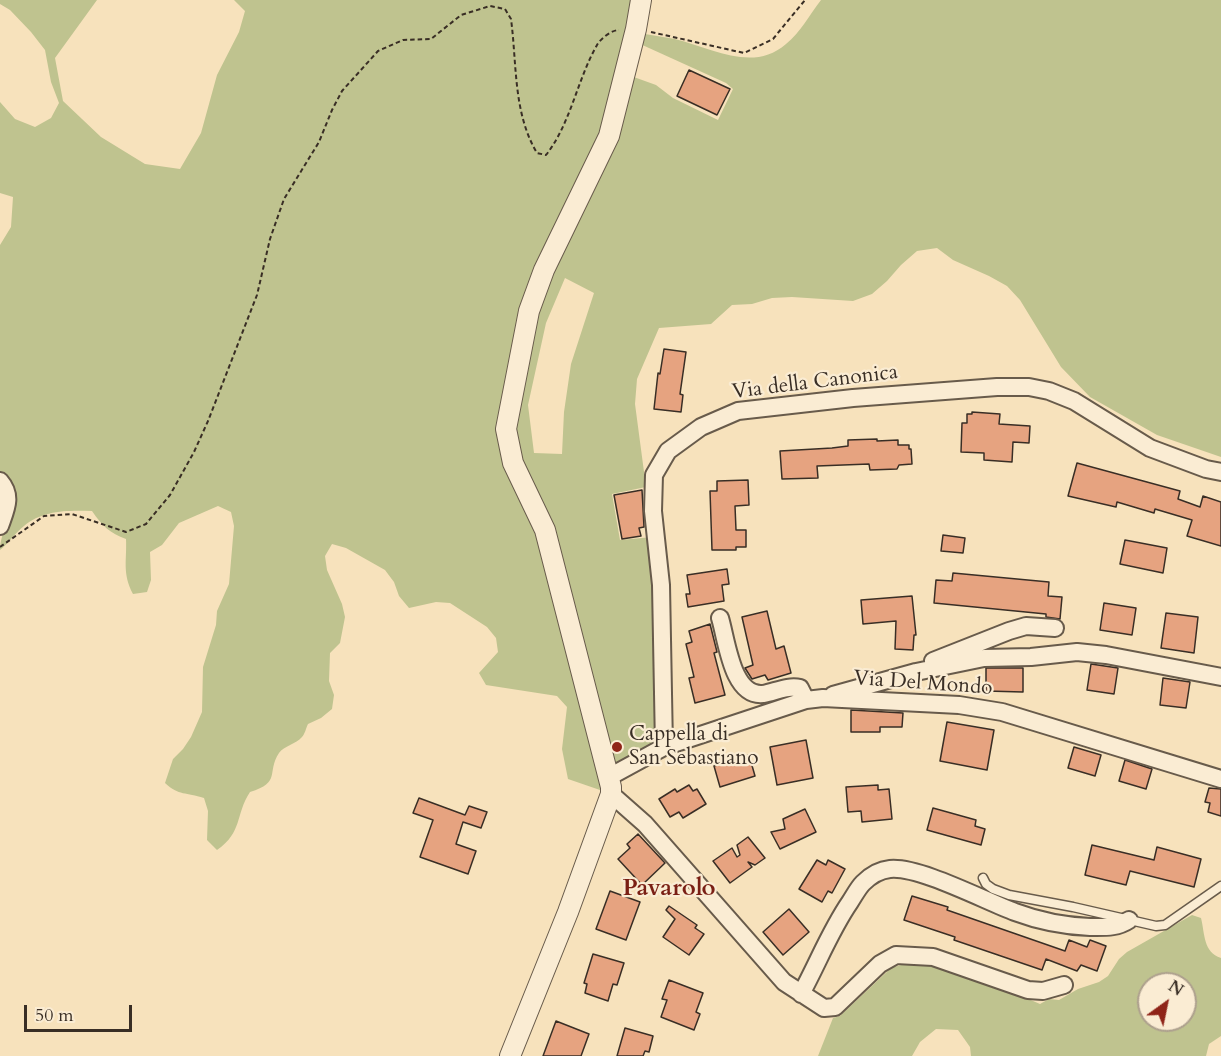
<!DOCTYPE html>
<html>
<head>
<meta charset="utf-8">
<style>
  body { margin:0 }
  #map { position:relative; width:1221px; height:1056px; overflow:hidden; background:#f7e2bc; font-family:Cardo,serif }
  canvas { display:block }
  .north { position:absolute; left:1137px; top:972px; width:60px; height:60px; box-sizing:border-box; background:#faecd3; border:2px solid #ada08d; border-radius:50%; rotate:33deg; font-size:16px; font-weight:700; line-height:24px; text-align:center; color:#392e25 }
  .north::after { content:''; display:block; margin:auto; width:21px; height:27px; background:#8f2418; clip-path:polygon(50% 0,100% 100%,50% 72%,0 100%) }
  .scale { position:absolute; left:24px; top:1005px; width:108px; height:27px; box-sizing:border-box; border:3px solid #392e25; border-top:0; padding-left:8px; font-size:18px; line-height:21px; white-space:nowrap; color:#392e25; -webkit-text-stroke:4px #faecd3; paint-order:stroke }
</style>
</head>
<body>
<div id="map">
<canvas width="1221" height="1056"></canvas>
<div class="north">N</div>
<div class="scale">50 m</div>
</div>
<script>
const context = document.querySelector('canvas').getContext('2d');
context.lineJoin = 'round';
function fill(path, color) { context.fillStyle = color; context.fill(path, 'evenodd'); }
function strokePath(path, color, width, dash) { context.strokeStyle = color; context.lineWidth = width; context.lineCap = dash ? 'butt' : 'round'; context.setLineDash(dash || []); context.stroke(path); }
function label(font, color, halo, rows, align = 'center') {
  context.font = font + ' Cardo,serif'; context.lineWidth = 4.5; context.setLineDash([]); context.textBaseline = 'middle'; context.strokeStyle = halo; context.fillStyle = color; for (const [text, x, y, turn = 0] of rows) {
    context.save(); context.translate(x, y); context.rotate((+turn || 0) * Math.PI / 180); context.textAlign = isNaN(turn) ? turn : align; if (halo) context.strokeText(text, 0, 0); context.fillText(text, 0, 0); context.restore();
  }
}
fill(new Path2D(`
  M 0,0 L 97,0 L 55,58 L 63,101 L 101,137 L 145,164 L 180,169 L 201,133 L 217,75 L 239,32 L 245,11 L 234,0 L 631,0 L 625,37 L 600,133 L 535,266 L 520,309 L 496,429 L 504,466 L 536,533 L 600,780 L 600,790 L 568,779 L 562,749 L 567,707 L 557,696 L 486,685 L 479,673 L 498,652 L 496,638 L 487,627 L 450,603 L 436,602 L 409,608 L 399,596 L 394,582 L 385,570 L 346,548 L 332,544 L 325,556 L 327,570 L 342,604 L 345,617 L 340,643 L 330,653 L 329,681 L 334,695 L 332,709 L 321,718 L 308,724 C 306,728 305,734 302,737 C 296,744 284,746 279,753 C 266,773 282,782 250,792 C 235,815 243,832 217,850 L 207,840 L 208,811 L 204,798 C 186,792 179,796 165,783 L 173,759 L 183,749 L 191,737 L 202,712 L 203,667 L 216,625 L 217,611 L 229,584 L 234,526 L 231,512 L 218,506 L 179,523 L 162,545 L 150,552 L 151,580 L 147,592 L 133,594 C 122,573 127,561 126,539 C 110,533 102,526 92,511 C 69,510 42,510 24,526 C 15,533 9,543 0,550 C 2,515 32,506 0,473 L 0,245 L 11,227 L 13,197 L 0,193 L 0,102 L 15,119 L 35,127 L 51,118 L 59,103 L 51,82 L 45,50 L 31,32 L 10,10 L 0,4 Z
  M 821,0 L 1221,0 L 1221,457 L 1157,435 L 1090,397 L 1061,367 L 1020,300 L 1007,286 L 989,276 L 953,260 L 937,248 L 917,251 L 901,265 L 887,281 L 872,294 L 853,301 L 792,297 L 772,298 L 752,304 L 732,305 L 711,324 L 659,328 L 637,379 L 635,404 L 646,487 L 612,494 L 620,540 L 653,537 L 662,743 L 612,772 L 508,429 L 524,344 L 631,76 L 656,85 L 673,98 L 718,120 L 733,89 L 726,83 L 638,43 L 639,33 C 651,35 663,37 675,39 C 712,48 753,73 786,44 C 800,33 810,14 821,0 ZM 565,278 L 594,293 L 571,364 L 564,412 L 562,454 L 534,453 L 528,405 L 546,323 Z
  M 1192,915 L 1201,918 C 1205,934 1203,952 1221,958 L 1221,1036 L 1209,1044 L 1206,1056 L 971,1056 L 970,1047 L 958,1030 L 936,1029 L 920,1042 L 912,1056 L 818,1056 L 833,1018 L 840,1016 L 891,968 L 901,965 L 927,963 L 1005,989 L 1040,1004 L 1049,999 L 1059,1000 L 1078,989 L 1099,982 L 1108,976 L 1119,959 L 1127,952 ZM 1149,984 L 1185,984 L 1185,1020 L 1149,1020 Z`), '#bfc38f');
const building = new Path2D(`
  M 689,70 L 730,89 L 717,115 L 677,96 Z
  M 664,349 L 686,352 L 680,394 L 683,395 L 681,412 L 654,409 L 658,373 L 660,374 Z
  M 972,412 L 1000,414 L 999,424 L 1030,426 L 1029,443 L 1013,442 L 1012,462 L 984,460 L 984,453 L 961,452 L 962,423 L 967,423 L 967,414 L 972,414 Z
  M 877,439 L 877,441 L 898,440 L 898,445 L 909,445 L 909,449 L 911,449 L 912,464 L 899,465 L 897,469 L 870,470 L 869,464 L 817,466 L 818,478 L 782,479 L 780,451 L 832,448 L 848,446 L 848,440 Z
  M 1077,463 L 1180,491 L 1178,499 L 1200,507 L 1203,496 L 1221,502 L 1221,546 L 1187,536 L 1192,520 L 1155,509 L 1154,513 L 1117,502 L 1116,507 L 1068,496 Z
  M 748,480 L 749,505 L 735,506 L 736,530 L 746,530 L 746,547 L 736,547 L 736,550 L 712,550 L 710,491 L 717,491 L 717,481 Z
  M 642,490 L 644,527 L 639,528 L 641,536 L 622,539 L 614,495 Z
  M 943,535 L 965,538 L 963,553 L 941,551 Z
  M 1125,540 L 1167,548 L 1163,573 L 1120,564 Z
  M 727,569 L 729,584 L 722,585 L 724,601 L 688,607 L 686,594 L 690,594 L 687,575 Z
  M 953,573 L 1049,582 L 1048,596 L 1062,597 L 1060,619 L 1046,617 L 1046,614 L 934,603 L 936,580 L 952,581 Z
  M 912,596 L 916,635 L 914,635 L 913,650 L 895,649 L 896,621 L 863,624 L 861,600 Z
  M 1104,603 L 1136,608 L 1132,635 L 1100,630 Z
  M 767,611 L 776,649 L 784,646 L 791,673 L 768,680 L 765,675 L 752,679 L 745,668 L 753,665 L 742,617 Z
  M 1166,613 L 1198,617 L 1194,653 L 1161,648 Z
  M 710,624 L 717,652 L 714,653 L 725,695 L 695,703 L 689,678 L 694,677 L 686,644 L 692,642 L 689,631 Z
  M 1091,664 L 1118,668 L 1114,694 L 1087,690 Z
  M 986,668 L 1023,668 L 1023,692 L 986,691 Z
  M 1163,678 L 1190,682 L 1186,708 L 1160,705 Z
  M 851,710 L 903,713 L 902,727 L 880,727 L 880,732 L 851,732 Z
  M 947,722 L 994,730 L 987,770 L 940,761 Z
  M 806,740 L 813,778 L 777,785 L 770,747 Z
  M 1074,747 L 1101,755 L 1095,776 L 1068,768 Z
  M 749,755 L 755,776 L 720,787 L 714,766 Z
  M 1125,760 L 1152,769 L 1146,789 L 1119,781 Z
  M 689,785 L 693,791 L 697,789 L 706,804 L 683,818 L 679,812 L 670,817 L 659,799 L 675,789 L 677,792 Z
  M 878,785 L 878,790 L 889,789 L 892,819 L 862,822 L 861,811 L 848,812 L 846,787 Z
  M 1209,788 L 1221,789 L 1221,816 L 1208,812 L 1210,803 L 1205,802 Z
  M 419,798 L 465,815 L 469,806 L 487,812 L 481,828 L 463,822 L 456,844 L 476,851 L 468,874 L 420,857 L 433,820 L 413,813 Z
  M 933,808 L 976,820 L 975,826 L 985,829 L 981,845 L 927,830 Z
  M 805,809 L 816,832 L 780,849 L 771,832 L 785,829 L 783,819 Z
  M 638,834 L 665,863 L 642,885 L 618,859 L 630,848 L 627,844 Z
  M 748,837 L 765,858 L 755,865 L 748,862 L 752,867 L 730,883 L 713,861 L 732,848 L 737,857 L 740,855 L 737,845 Z
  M 1092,845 L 1154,860 L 1157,847 L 1201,859 L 1194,887 L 1130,871 L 1126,885 L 1085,875 Z
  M 817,860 L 826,865 L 828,860 L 845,869 L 832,893 L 828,891 L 822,902 L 799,889 Z
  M 610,891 L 640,902 L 626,940 L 596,929 Z
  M 912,896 L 948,907 L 947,910 L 1065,951 L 1069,940 L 1087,947 L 1090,940 L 1106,946 L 1097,971 L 1081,965 L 1077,971 L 1046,959 L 1042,970 L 954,940 L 955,937 L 904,920 Z
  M 669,906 L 697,925 L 695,928 L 704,934 L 689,955 L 663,937 L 675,919 L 666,910 Z
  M 789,909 L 809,932 L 783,955 L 763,932 Z
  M 593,954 L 624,963 L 617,985 L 613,984 L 608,1001 L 585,993 L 587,984 L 584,983 Z
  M 669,980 L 703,993 L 696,1012 L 700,1014 L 694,1030 L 661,1017 L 667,1000 L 662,999 Z
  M 556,1021 L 589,1034 L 581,1056 L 543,1056 Z
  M 625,1028 L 653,1036 L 649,1052 L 645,1051 L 643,1056 L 617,1056 Z`);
fill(building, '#e6a380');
strokePath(building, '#392e25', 1.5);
const service = new Path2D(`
  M 983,878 L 986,884 L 993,889 L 1009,895 L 1073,907 L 1156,926 L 1165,925 L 1221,886`);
const minor = new Path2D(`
  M 0,481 C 13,496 6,509 0,526
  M 720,618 C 727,641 732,697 763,694 C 775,692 788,685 800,688 L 806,700
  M 933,661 L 1009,631 L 1026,626 L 1055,628
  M 833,695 L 916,672 L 984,658 L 1031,657 L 1077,652 L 1106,655 L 1221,677
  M 664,747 L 661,585 L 653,511 L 654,475 L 668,451 L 701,427 L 738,411 L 853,398 L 997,387 L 1029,387 L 1049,391 L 1074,401 L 1150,448 L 1206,469 L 1221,472
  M 609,777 L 664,747 L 806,700 L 823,698 L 959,705 L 1002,712 L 1221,779
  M 611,794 L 645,824 L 784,982 L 824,1008 L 835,1007 L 880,964 L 896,955 L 933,957 L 1028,990 L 1043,991 L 1064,985
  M 801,994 C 818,963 830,931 850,902 C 854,896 858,888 863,883 C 870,876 880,870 890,869 C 919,866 985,901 1015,912 C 1039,921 1065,926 1090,927 C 1105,927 1117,928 1129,920`);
const tertiary = new Path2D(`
  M 510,1056 L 568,912 L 611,794 L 611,787 L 545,530 L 513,463 L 506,429 L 529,311 L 544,270 L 609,136 L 636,29 L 641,0`);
strokePath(service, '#685b4b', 11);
strokePath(minor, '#685b4b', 20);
strokePath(tertiary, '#685b4b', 22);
strokePath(new Path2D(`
  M 651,32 L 744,53 L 773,39 L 805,0
  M 0,547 L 44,516 L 72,514 L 126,532 L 146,524 L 170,495 L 194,452 L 208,421 L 257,295 L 270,239 L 284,199 L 319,142 L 332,110 L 342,91 L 378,51 L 403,40 L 431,39 L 461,15 L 490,6 L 505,9 L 511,19 C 517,64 513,113 537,153 L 546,155 C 571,123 577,80 597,45 C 601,38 612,30 619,30`), '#392e25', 2, [4.5, 3]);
strokePath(service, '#faecd3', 8);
strokePath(minor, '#faecd3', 16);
strokePath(tertiary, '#faecd3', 20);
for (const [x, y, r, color] of [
  [617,747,6,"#8f2418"]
]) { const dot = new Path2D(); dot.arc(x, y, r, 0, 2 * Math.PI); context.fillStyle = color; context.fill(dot); strokePath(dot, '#faecd3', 2); }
label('21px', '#392e25', '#faecd3', [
  ["Via della Canonica",815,383,-7],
  ["Via Del Mondo",923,684,4]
]);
label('21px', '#392e25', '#faecd3', [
  ["Cappella di",629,735],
  ["San Sebastiano",629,759]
], 'left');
label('bold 24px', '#7a1f14', '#faecd3', [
  ["Pavarolo",669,889]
]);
</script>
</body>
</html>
